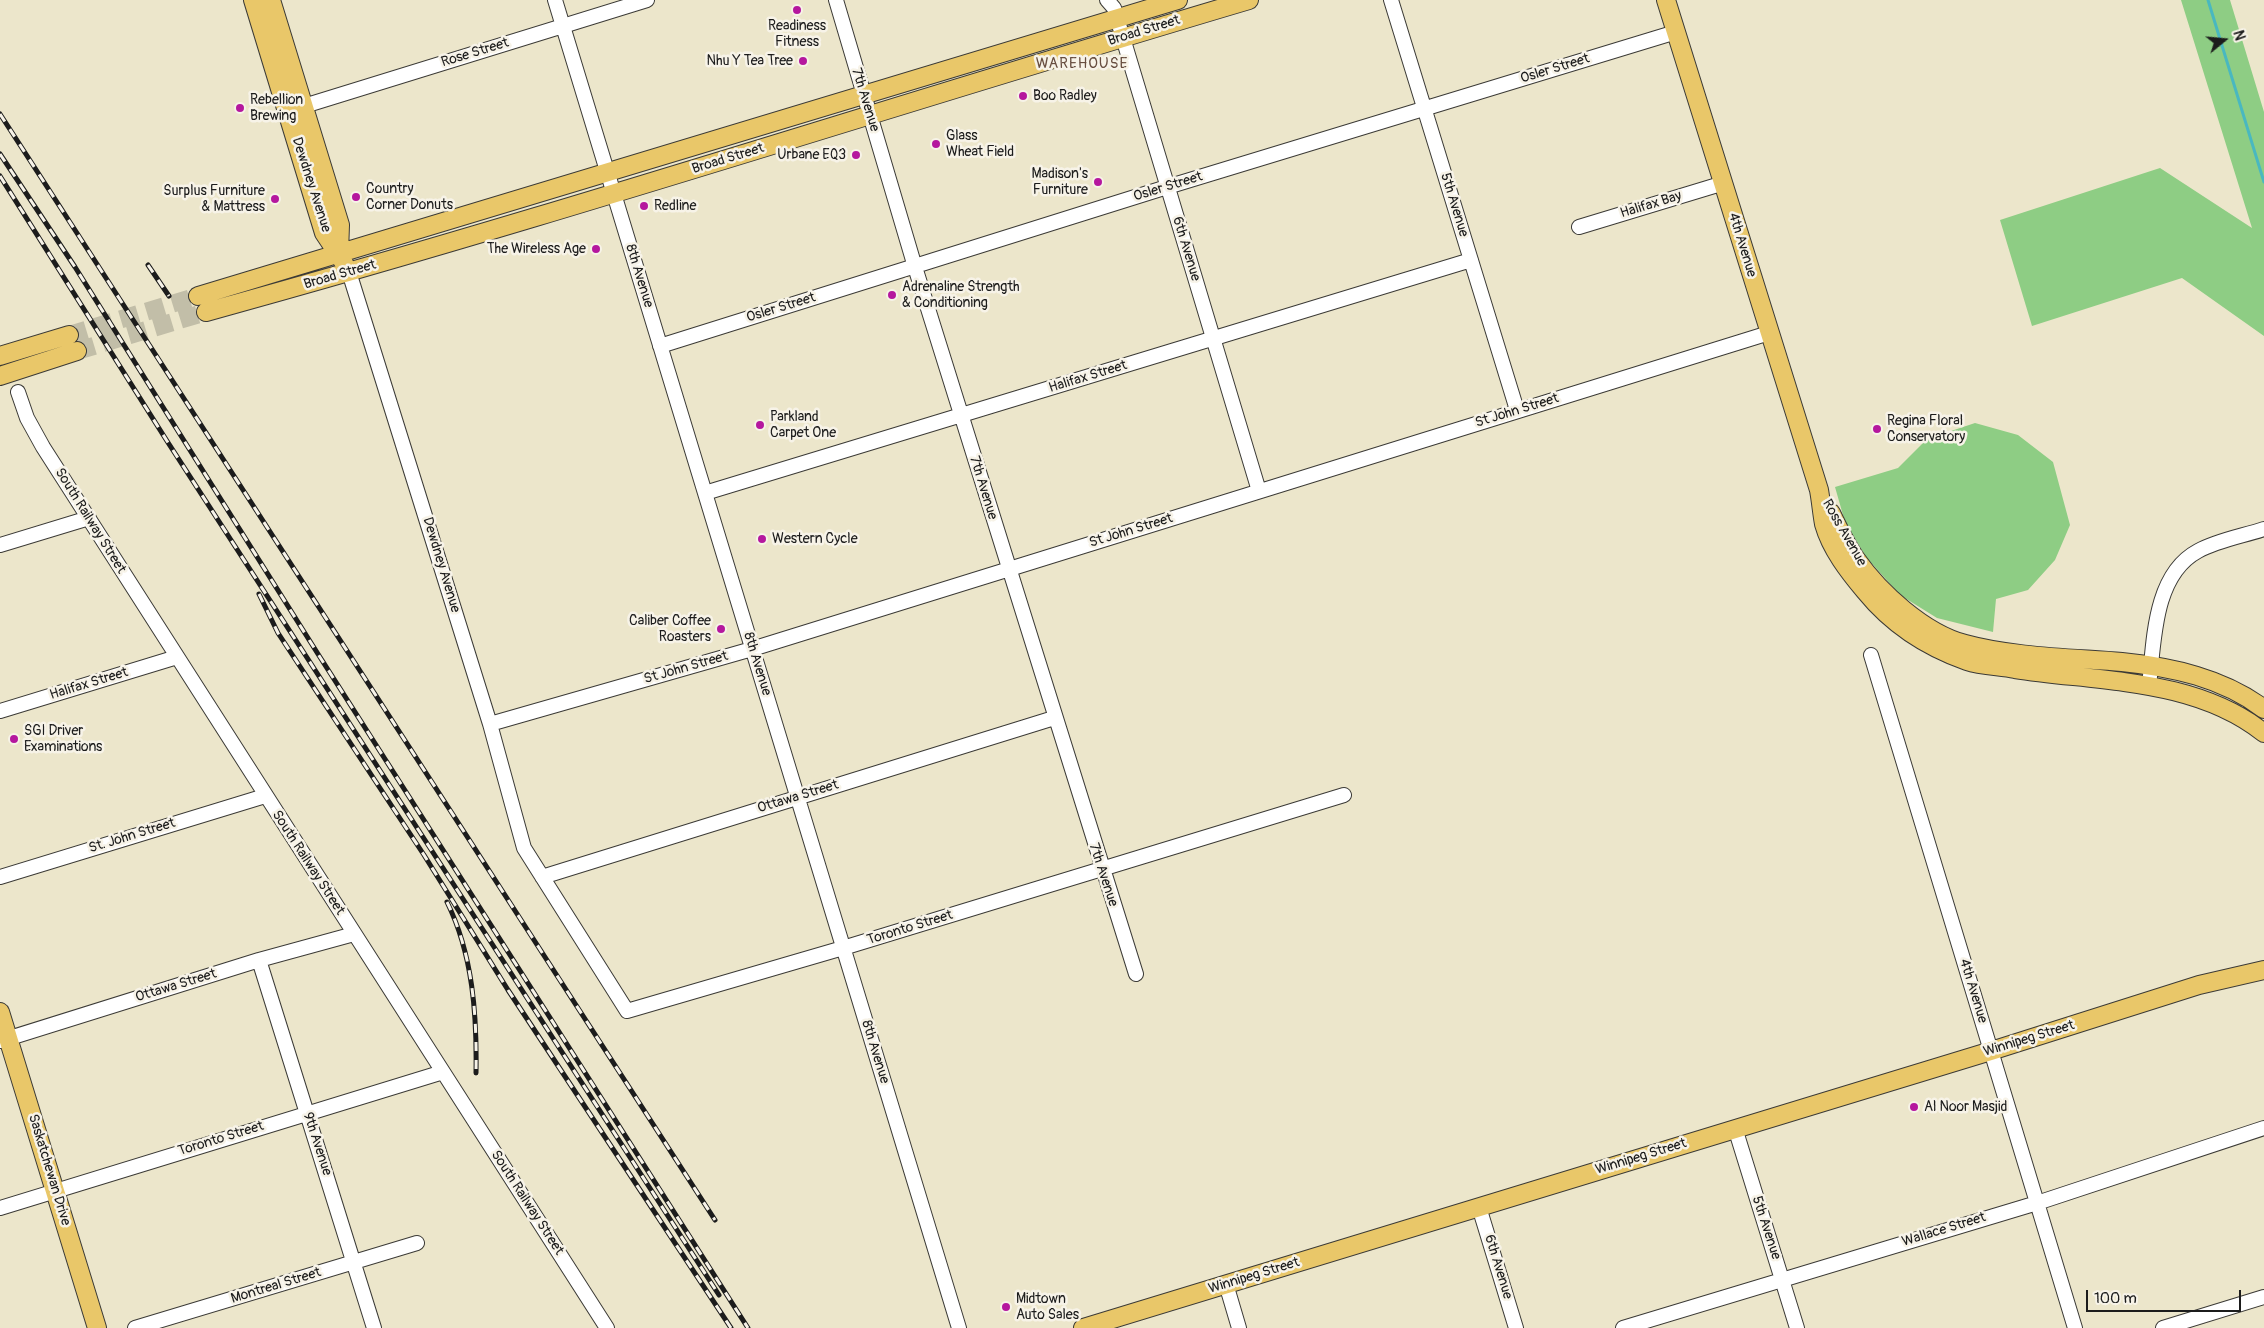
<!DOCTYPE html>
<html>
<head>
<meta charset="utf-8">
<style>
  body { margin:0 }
  #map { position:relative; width:2264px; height:1328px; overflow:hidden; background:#ece6cb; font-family:Pangolin,sans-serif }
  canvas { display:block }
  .north { position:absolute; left:2199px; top:15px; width:50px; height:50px; -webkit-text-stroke:4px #f7f3e8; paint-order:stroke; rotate:73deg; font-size:14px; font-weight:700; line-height:20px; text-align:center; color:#1c1c1c }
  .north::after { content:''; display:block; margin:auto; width:18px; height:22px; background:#1c1c1c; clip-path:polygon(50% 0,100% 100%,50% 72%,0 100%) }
  .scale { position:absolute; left:2086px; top:1290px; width:155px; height:22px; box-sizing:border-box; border:2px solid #1c1c1c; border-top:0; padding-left:6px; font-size:15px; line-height:18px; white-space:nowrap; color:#1c1c1c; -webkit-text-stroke:4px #f7f3e8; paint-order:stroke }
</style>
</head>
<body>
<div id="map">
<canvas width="2264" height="1328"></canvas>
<div class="north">N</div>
<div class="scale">100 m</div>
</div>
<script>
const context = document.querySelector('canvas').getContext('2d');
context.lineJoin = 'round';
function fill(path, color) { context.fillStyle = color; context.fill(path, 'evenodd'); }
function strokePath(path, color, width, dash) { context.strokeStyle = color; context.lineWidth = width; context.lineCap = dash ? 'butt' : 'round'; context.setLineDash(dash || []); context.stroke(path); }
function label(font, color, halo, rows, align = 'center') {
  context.font = font + ' Pangolin,sans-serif'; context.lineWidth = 5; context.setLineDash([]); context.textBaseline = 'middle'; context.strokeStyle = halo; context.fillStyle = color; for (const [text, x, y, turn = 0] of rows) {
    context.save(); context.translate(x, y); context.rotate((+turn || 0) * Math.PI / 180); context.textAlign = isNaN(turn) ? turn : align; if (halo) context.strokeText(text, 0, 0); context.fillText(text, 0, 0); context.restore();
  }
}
fill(new Path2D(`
  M 2181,0 L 2230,0 L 2264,112 L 2264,336 L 2182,278 L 2032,326 L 2000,220 L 2160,168 L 2252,228 Z
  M 1975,423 L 2018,435 L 2053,462 L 2070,525 L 2055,560 L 2028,590 L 1996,599 L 1993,632 L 1937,618 L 1900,595 L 1866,557 L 1845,522 L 1835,487 L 1898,468 L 1927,439 Z`), '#8ecd84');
strokePath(new Path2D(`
  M 2208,0 L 2264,182`), '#49b8c0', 3);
strokePath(new Path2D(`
  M 69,335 L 198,296
  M 77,351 L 206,312`), '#c2bea8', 18, [18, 9]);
const minor = new Path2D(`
  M 555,0 L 959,1328
  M 836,0 L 915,267 L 1136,974
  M 1107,0 L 1114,8 L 1259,491
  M 1391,0 L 1517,410
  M 304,106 L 647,0
  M 1579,227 L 1724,183
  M 349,272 L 490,724 L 524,848 L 627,1011 L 843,948 L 1344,795
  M 660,346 L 1167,187 L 1676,32
  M 18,392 L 27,418 L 43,447 L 607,1328
  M 705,493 L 1471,260
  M 0,545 L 89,518
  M 1871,655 L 2075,1328
  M 2149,686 C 2154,643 2153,575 2198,551 C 2218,540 2243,536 2264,529
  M 0,711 L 177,657
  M 490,724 L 752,649 L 1769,333
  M 0,877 L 265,796
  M 542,877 L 1054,718
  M 259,960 L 374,1328
  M 0,1041 L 259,960 L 354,934
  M 1735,1128 L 1797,1328
  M 1479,1207 L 1516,1328
  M 0,1208 L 443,1072
  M 1226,1284 L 1239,1328
  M 135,1328 L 417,1243
  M 1623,1328 L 2037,1203 L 2264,1128
  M 2163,1328 L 2264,1297`);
const major = new Path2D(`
  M 253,0 L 324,233 L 344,263
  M 271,0 L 340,225 L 339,253
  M 1666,0 L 1819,490 C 1821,501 1822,513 1824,524 C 1831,549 1849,572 1865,591 C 1891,623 1927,647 1967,661 C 1982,666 2000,666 2015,669 C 2099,682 2195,678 2264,733
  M 198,296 L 1178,0
  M 206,312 C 556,216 901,103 1249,0
  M 0,356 L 69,335
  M 0,376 L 77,351
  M 1831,513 C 1838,528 1846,545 1856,559 C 1880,593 1924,633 1965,644 C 2012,657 2073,658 2122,662 C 2172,667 2223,678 2264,709
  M 0,1012 L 97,1328
  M 1083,1328 L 1991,1051 L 2199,985 L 2264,970`);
strokePath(minor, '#3b3a36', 16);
strokePath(major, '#3b3a36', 20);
strokePath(minor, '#fff', 14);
strokePath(major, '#e9c769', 18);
const rail = new Path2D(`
  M 0,114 L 715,1220
  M 0,154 L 75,267 L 318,654 L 748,1328
  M 0,176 L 167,441 L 719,1295
  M 148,265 L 169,296
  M 259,594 L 278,633 L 424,855 L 508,990 L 731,1328
  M 447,902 C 473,955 477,1015 476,1073`);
strokePath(rail, '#1c1c1c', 5);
strokePath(rail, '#f7f3e8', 3, [9]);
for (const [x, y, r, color] of [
  [797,10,5,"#b5179e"],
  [803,61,5,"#b5179e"],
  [1023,96,5,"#b5179e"],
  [240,108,5,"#b5179e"],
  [936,144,5,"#b5179e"],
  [856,155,5,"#b5179e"],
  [1098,182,5,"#b5179e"],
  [356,197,5,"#b5179e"],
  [275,199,5,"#b5179e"],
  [644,206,5,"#b5179e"],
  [596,249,5,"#b5179e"],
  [892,295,5,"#b5179e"],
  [760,425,5,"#b5179e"],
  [1877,429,5,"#b5179e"],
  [762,539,5,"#b5179e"],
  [721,629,5,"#b5179e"],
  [14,739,5,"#b5179e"],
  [1914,1107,5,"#b5179e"],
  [1006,1307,5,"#b5179e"]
]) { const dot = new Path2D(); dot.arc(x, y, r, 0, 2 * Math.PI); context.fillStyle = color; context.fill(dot); strokePath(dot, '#f7f3e8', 2); }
label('14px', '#1c1c1c', '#f7f3e8', [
  ["Readiness",797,26,"center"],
  ["Fitness",797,42,"center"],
  ["Nhu Y Tea Tree",793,61,"right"],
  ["Boo Radley",1033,96],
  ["Rebellion",250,100],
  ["Brewing",250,116],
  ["Glass",946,136],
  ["Wheat Field",946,152],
  ["Urbane EQ3",846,155,"right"],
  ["Madison's",1088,174,"right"],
  ["Furniture",1088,190,"right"],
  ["Country",366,189],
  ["Corner Donuts",366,205],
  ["Surplus Furniture",265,191,"right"],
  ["& Mattress",265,207,"right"],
  ["Redline",654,206],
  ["The Wireless Age",586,249,"right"],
  ["Adrenaline Strength",902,287],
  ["& Conditioning",902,303],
  ["Parkland",770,417],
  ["Carpet One",770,433],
  ["Regina Floral",1887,421],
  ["Conservatory",1887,437],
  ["Western Cycle",772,539],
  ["Caliber Coffee",711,621,"right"],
  ["Roasters",711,637,"right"],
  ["SGI Driver",24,731],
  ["Examinations",24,747],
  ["Al Noor Masjid",1924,1107],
  ["Midtown",1016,1299],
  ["Auto Sales",1016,1315]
], 'left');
label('14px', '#1c1c1c', '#f7f3e8', [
  ["Broad Street",1144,31,-17],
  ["Rose Street",475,53,-17],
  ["Osler Street",1555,69,-17],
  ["7th Avenue",865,100,73],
  ["Broad Street",728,159,-17],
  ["Dewdney Avenue",311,185,72],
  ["Osler Street",1168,187,-17],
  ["5th Avenue",1454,205,73],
  ["Halifax Bay",1651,205,-17],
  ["4th Avenue",1742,245,73],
  ["6th Avenue",1186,249,73],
  ["Broad Street",340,275,-16],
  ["8th Avenue",639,276,73],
  ["Osler Street",781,308,-17],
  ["Halifax Street",1088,377,-17],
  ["St John Street",1517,411,-17],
  ["7th Avenue",983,488,73],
  ["South Railway Street",90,521,58],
  ["St John Street",1131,531,-17],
  ["Ross Avenue",1844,533,60],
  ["Dewdney Avenue",441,565,73],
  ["8th Avenue",757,664,73],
  ["St John Street",686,668,-16],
  ["Halifax Street",89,684,-17],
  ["Ottawa Street",798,797,-17],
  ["St. John Street",132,836,-17],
  ["South Railway Street",308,863,57],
  ["7th Avenue",1103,875,72],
  ["Toronto Street",910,928,-17],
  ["Ottawa Street",176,986,-17],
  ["4th Avenue",1973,991,73],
  ["Winnipeg Street",2029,1039,-17],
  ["8th Avenue",875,1052,73],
  ["Toronto Street",221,1139,-17],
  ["9th Avenue",317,1144,72],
  ["Winnipeg Street",1641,1157,-17],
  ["Saskatchewan Drive",49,1170,73],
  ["South Railway Street",527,1203,57],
  ["5th Avenue",1766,1228,72],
  ["Wallace Street",1944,1230,-17],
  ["6th Avenue",1498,1267,73],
  ["Winnipeg Street",1254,1276,-17],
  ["Montreal Street",276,1286,-17]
]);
context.letterSpacing = '1px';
label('15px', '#674d3f', '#f7f3e8', [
  ["WAREHOUSE",1082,64]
]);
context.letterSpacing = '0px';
</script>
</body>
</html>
